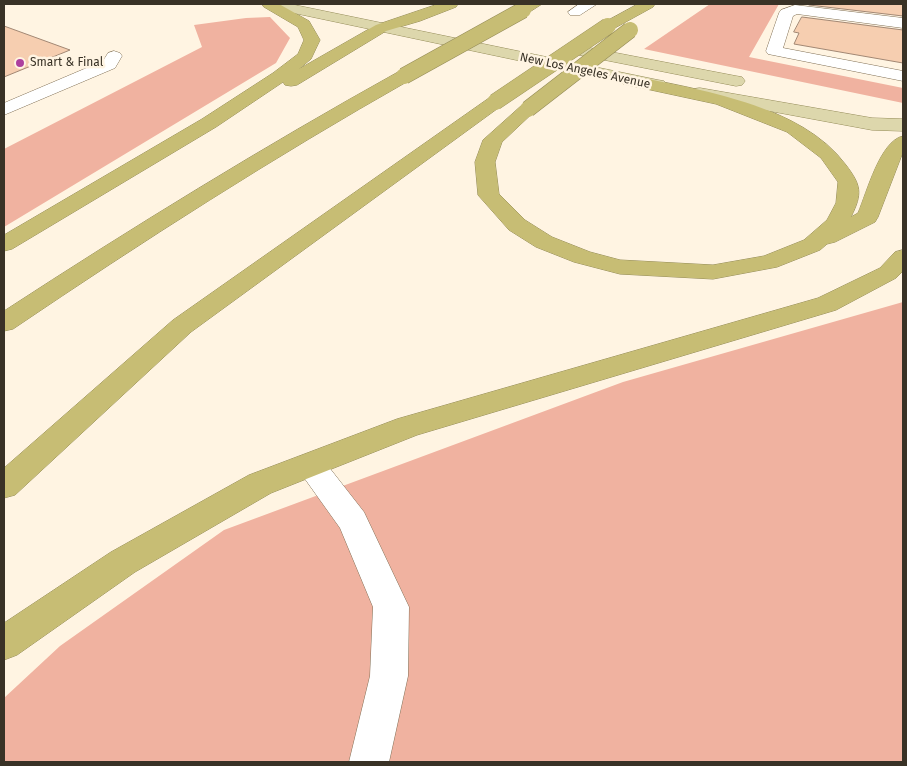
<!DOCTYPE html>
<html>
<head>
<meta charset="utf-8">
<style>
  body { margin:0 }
  #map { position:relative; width:907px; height:766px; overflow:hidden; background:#fff4e2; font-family:"Fira Sans",sans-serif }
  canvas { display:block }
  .frame { position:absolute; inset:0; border:5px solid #393226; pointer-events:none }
</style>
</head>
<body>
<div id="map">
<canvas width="907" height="766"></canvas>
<div class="frame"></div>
</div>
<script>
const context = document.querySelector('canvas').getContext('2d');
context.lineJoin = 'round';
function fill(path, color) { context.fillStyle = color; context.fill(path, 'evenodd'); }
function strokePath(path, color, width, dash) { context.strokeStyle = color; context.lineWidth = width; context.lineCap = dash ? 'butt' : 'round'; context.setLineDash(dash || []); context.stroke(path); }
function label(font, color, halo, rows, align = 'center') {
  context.font = font + ' "Fira Sans",sans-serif'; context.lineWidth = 5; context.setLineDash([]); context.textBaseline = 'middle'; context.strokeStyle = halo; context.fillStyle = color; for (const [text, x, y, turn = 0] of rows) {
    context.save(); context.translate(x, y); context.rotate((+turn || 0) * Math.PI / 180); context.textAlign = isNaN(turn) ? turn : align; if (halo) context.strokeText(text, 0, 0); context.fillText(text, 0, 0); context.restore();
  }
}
fill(new Path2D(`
  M 710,4 L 779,4 L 749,57 L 903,88 L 903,103 L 644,49 Z
  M 270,17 L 290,38 L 276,63 L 4,227 L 4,149 L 202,47 L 194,25 L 246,18 Z
  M 903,302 L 903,762 L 4,762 L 4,698 L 60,646 L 224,530 L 623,382 Z`), '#f0b2a0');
const building = new Path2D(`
  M 809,4 L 903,4 L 903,16 L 809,5 Z
  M 802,17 L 903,30 L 903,63 L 794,44 L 799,33 L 794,32 Z
  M 4,26 L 70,50 L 4,77 Z`);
fill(building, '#f6ceb0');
strokePath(building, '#a28773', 1);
const minor = new Path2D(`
  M 579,4 L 597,4 L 580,15 L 570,15 L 568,12 Z
  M 795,5 L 903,18 L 903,28 L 797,14 L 793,16 L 783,48 L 903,71 L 903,81 L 768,54 L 766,51 L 779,13 L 781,10 Z
  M 114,51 L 120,53 L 122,56 L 115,68 L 4,115 L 4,103 L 103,61 L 108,53 Z
  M 310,453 L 321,457 L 364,512 L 409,607 L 408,676 L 389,762 L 349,762 L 370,676 L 373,607 L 340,528 L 295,465 L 299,457 Z`);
const major = new Path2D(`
  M 263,4 L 290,4 L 658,80 L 664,81 L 667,85 L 664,89 L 658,90 L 270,8 L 265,7 Z
  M 575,45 L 736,76 L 742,77 L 745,81 L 742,85 L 736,86 L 569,53 L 567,50 L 569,47 Z
  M 700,88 L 872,118 L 903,119 L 903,131 L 872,130 L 694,97 L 691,93 L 694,89 Z`);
const highway = new Path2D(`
  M 262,4 L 279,4 L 309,21 L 320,40 L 311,59 L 299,69 L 376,25 L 438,4 L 458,4 L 456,7 L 420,21 L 386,31 L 297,85 L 291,86 L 285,85 L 283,82 L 216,127 L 12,249 L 4,251 L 4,235 L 202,119 L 273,73 L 298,54 L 304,40 L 298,27 L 264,7 Z
  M 524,4 L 542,4 L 528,13 L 518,13 L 516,10 Z
  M 638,4 L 655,4 L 653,7 L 613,29 L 603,29 L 600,26 L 603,23 Z
  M 404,71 L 410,72 L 413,76 L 410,80 C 274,157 143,241 13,329 L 4,331 L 4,311 C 133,227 263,147 398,72 Z
  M 629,75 C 699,90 801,104 846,165 C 861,185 863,193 851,217 L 858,213 C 867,192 880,141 903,136 L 903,152 L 878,217 L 875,222 L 835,242 L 827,244 L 820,250 L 777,267 L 713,279 L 620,274 L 574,262 L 536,247 L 509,230 L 478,195 L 475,162 L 483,140 L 522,105 L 528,104 L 534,105 L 537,109 L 502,142 L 495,162 L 499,194 L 525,220 L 552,237 L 590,252 L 620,260 L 713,265 L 764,256 L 804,240 L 827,220 L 836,203 L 838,182 L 821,158 L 787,132 L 716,104 L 623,84 L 620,80 L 623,76 Z
  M 495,97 L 501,98 L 504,102 L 501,106 L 191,332 L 15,495 L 4,498 L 4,468 L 173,320 L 489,98 Z
  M 903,250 L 903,271 L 896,278 L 836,310 L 417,435 L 271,493 L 135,572 L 17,655 L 4,660 L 4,623 L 111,552 L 249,475 L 397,419 L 818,298 L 880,268 L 895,252 Z`);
strokePath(minor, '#817056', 1);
strokePath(major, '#958c59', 1);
strokePath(highway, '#958c59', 1);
fill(minor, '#fff');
fill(major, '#ddd7ac');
fill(highway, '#c7bd74');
const highwayBridge = new Path2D(`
  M 404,76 L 523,10
  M 495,102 L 608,26
  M 528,109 L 630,30`);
strokePath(highwayBridge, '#958c59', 17, []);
strokePath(highwayBridge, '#c7bd74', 16);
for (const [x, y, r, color] of [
  [20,63,5,"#ad409e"]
]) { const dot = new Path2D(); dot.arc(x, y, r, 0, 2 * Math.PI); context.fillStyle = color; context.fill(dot); strokePath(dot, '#fff4e2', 2); }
label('12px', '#393226', '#fff4e2', [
  ["Smart & Final",30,63]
], 'left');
label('12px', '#393226', '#fff4e2', [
  ["New Los Angeles Avenue",585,71,12]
]);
</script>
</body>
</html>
